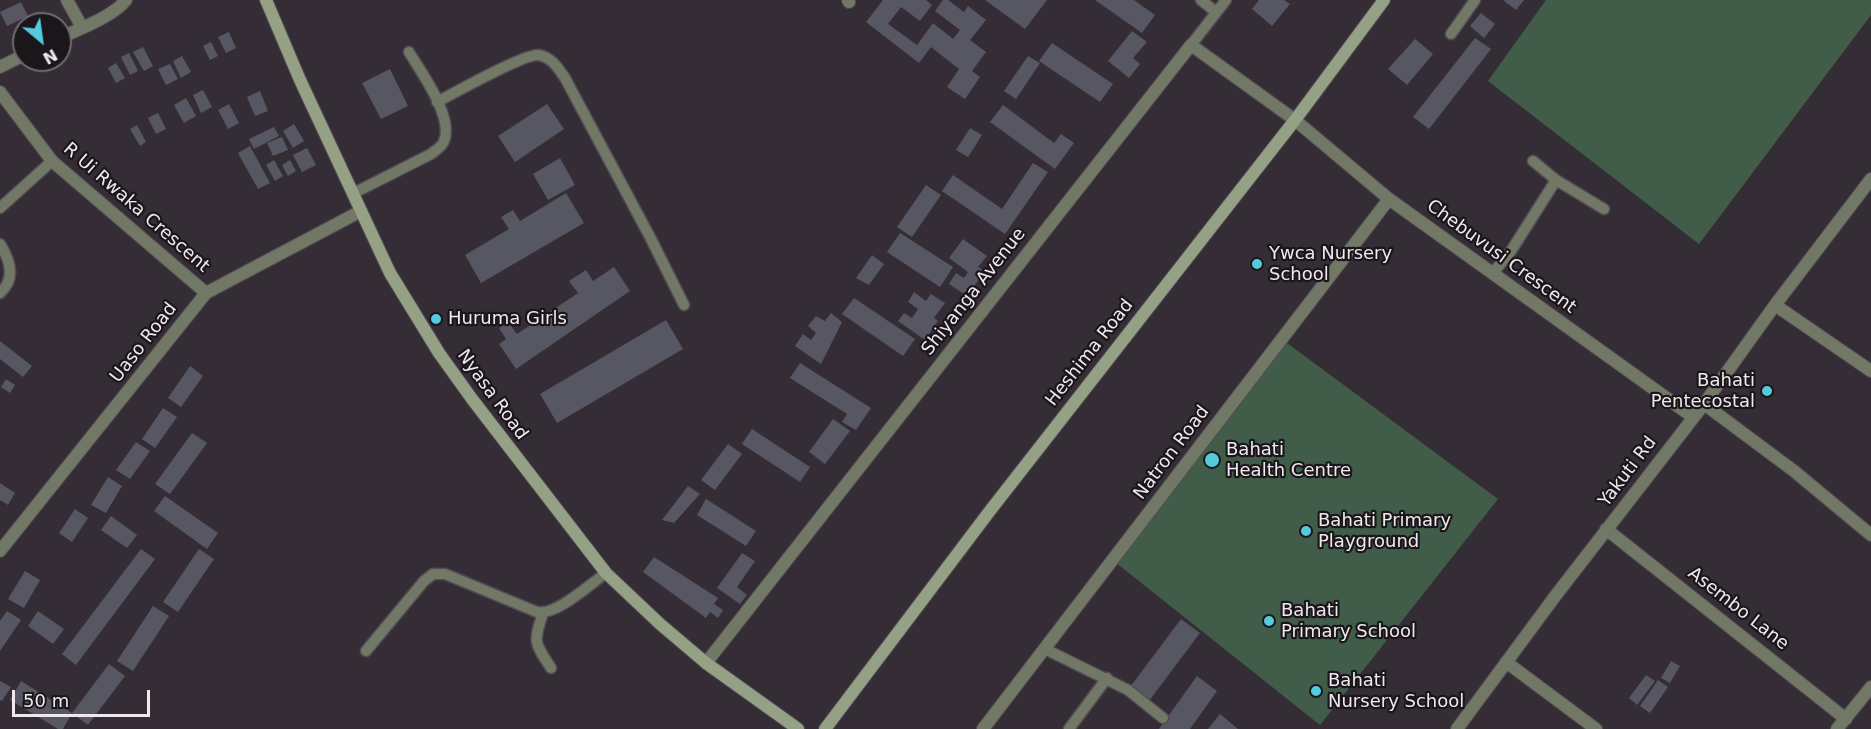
<!DOCTYPE html>
<html>
<head>
<meta charset="utf-8">
<style>
  body { margin:0 }
  #map { position:relative; width:1871px; height:729px; overflow:hidden; background:#352d35; font-family:"DejaVu Sans",sans-serif }
  canvas { display:block }
  .north { position:absolute; left:12px; top:12px; width:60px; height:60px; box-sizing:border-box; background:#1a161a; border:2px solid #6f6a6f; border-radius:50%; rotate:151deg; font-size:16px; font-weight:700; line-height:24px; text-align:center; color:#efe9ef }
  .north::after { content:''; display:block; margin:auto; width:21px; height:27px; background:#54cadd; clip-path:polygon(50% 0,100% 100%,50% 72%,0 100%) }
  .scale { position:absolute; left:12px; top:690px; width:138px; height:27px; box-sizing:border-box; border:3px solid #efe9ef; border-top:0; padding-left:8px; font-size:18px; line-height:21px; white-space:nowrap; color:#efe9ef; -webkit-text-stroke:4px #1a161a; paint-order:stroke }
</style>
</head>
<body>
<div id="map">
<canvas width="1871" height="729"></canvas>
<div class="north">N</div>
<div class="scale">50 m</div>
</div>
<script>
const context = document.querySelector('canvas').getContext('2d');
context.lineJoin = 'round';
function fill(path, color) { context.fillStyle = color; context.fill(path, 'evenodd'); }
function strokePath(path, color, width, dash) { context.strokeStyle = color; context.lineWidth = width; context.lineCap = dash ? 'butt' : 'round'; context.setLineDash(dash || []); context.stroke(path); }
function label(font, color, halo, rows, align = 'center') {
  context.font = font + ' "DejaVu Sans",sans-serif'; context.lineWidth = 4.5; context.setLineDash([]); context.textBaseline = 'middle'; context.strokeStyle = halo; context.fillStyle = color; for (const [text, x, y, turn = 0] of rows) {
    context.save(); context.translate(x, y); context.rotate((+turn || 0) * Math.PI / 180); context.textAlign = isNaN(turn) ? turn : align; if (halo) context.strokeText(text, 0, 0); context.fillText(text, 0, 0); context.restore();
  }
}
fill(new Path2D(`
  M 1546,0 L 1871,0 L 1871,15 L 1699,244 L 1488,81 Z
  M 1287,343 L 1498,499 L 1320,725 L 1115,562 Z`), '#415d49');
fill(new Path2D(`
  M 883,0 L 926,0 L 932,5 L 920,21 L 901,7 L 888,24 L 917,45 L 933,23 L 953,39 L 960,30 L 935,11 L 943,0 L 948,0 L 964,12 L 968,6 L 986,20 L 970,40 L 986,52 L 972,71 L 980,77 L 965,99 L 947,87 L 959,69 L 931,47 L 919,63 L 866,22 Z
  M 985,0 L 1047,0 L 1025,29 Z
  M 1095,0 L 1134,0 L 1155,15 L 1142,33 Z
  M 1259,0 L 1284,0 L 1290,4 L 1272,26 L 1252,9 Z
  M 1503,0 L 1524,0 L 1516,10 Z
  M 21,2 L 28,16 L 7,26 L 0,12 Z
  M 1481,13 L 1495,24 L 1484,38 L 1470,26 Z
  M 1132,31 L 1147,42 L 1133,58 L 1140,64 L 1129,78 L 1108,61 Z
  M 229,32 L 236,48 L 226,53 L 218,37 Z
  M 1475,38 L 1491,49 L 1429,129 L 1413,117 Z
  M 1415,39 L 1433,54 L 1407,85 L 1388,69 Z
  M 211,42 L 218,56 L 210,60 L 203,46 Z
  M 1052,43 L 1113,84 L 1100,102 L 1039,61 Z
  M 143,47 L 153,66 L 144,71 L 133,52 Z
  M 129,53 L 138,71 L 130,75 L 121,57 Z
  M 182,56 L 191,72 L 181,78 L 173,61 Z
  M 1028,56 L 1040,63 L 1016,99 L 1004,91 Z
  M 116,63 L 125,78 L 116,83 L 108,68 Z
  M 170,64 L 178,79 L 166,85 L 158,69 Z
  M 390,69 L 408,106 L 381,119 L 362,83 Z
  M 203,90 L 212,107 L 201,113 L 193,95 Z
  M 260,91 L 268,111 L 255,116 L 247,97 Z
  M 186,98 L 196,116 L 184,123 L 174,105 Z
  M 229,104 L 239,123 L 228,129 L 218,110 Z
  M 547,104 L 564,129 L 515,162 L 498,136 Z
  M 1003,105 L 1054,143 L 1061,134 L 1074,143 L 1055,169 L 990,122 Z
  M 158,113 L 166,129 L 156,134 L 148,118 Z
  M 294,124 L 304,141 L 293,148 L 283,131 Z
  M 137,125 L 146,142 L 140,146 L 130,129 Z
  M 274,127 L 279,136 L 254,149 L 249,139 Z
  M 970,128 L 982,135 L 968,157 L 956,150 Z
  M 282,137 L 288,150 L 273,156 L 267,143 Z
  M 250,146 L 270,183 L 258,189 L 238,153 Z
  M 307,148 L 316,165 L 302,172 L 293,155 Z
  M 560,158 L 575,185 L 548,200 L 533,174 Z
  M 274,160 L 283,176 L 275,181 L 266,165 Z
  M 290,160 L 296,171 L 288,176 L 282,165 Z
  M 1033,163 L 1048,172 L 1005,234 L 942,191 L 953,175 L 1002,209 Z
  M 926,185 L 941,195 L 912,237 L 897,227 Z
  M 566,193 L 584,223 L 481,283 L 465,255 L 509,229 L 501,217 L 513,210 L 520,221 Z
  M 900,233 L 953,267 L 940,287 L 887,252 Z
  M 963,239 L 987,256 L 978,267 L 985,271 L 967,296 L 949,284 L 956,273 L 964,278 L 968,272 L 949,258 Z
  M 872,255 L 884,264 L 869,285 L 856,278 Z
  M 614,267 L 630,291 L 516,369 L 499,344 L 506,339 L 499,328 L 508,322 L 517,334 L 578,293 L 569,281 L 586,270 L 593,281 Z
  M 914,292 L 926,301 L 931,294 L 945,303 L 934,318 L 938,321 L 925,340 L 898,321 L 904,313 L 912,318 L 918,309 L 908,302 Z
  M 854,298 L 915,339 L 903,356 L 842,314 Z
  M 831,313 L 842,322 L 821,364 L 795,346 L 803,334 L 811,340 L 816,333 L 808,326 L 816,316 L 825,321 Z
  M 666,320 L 683,349 L 557,423 L 540,394 Z
  M 0,341 L 32,366 L 23,377 L 0,359 Z
  M 800,363 L 871,408 L 856,430 L 842,422 L 847,414 L 790,378 Z
  M 190,366 L 203,376 L 181,407 L 168,398 Z
  M 6,379 L 15,385 L 10,393 L 1,387 Z
  M 163,408 L 177,417 L 155,448 L 142,439 Z
  M 833,419 L 850,431 L 825,464 L 809,452 Z
  M 752,429 L 810,467 L 800,482 L 742,444 Z
  M 192,433 L 207,443 L 170,494 L 155,484 Z
  M 136,442 L 150,451 L 130,479 L 116,470 Z
  M 728,444 L 742,454 L 715,490 L 701,480 Z
  M 108,477 L 122,486 L 106,513 L 91,505 Z
  M 0,483 L 15,493 L 8,505 L 0,500 Z
  M 688,486 L 700,494 L 674,523 L 662,520 Z
  M 165,496 L 218,533 L 207,549 L 154,511 Z
  M 706,499 L 756,531 L 746,546 L 697,515 Z
  M 75,509 L 88,518 L 72,542 L 59,533 Z
  M 111,516 L 137,535 L 127,548 L 101,530 Z
  M 141,549 L 155,559 L 76,665 L 62,654 Z
  M 199,549 L 214,559 L 178,612 L 163,602 Z
  M 742,553 L 755,561 L 737,587 L 747,595 L 740,604 L 717,588 Z
  M 654,557 L 718,598 L 714,604 L 723,610 L 718,618 L 710,612 L 706,618 L 643,572 Z
  M 25,571 L 40,580 L 24,608 L 8,599 Z
  M 153,606 L 169,616 L 133,671 L 117,661 Z
  M 7,611 L 21,620 L 0,651 L 0,621 Z
  M 38,611 L 64,629 L 53,644 L 28,626 Z
  M 1181,619 L 1200,633 L 1149,701 L 1130,687 Z
  M 1671,661 L 1680,666 L 1670,683 L 1661,678 Z
  M 109,664 L 125,676 L 88,725 L 72,713 Z
  M 1646,675 L 1655,681 L 1637,705 L 1629,698 Z
  M 1197,676 L 1217,691 L 1190,729 L 1159,729 Z
  M 1658,680 L 1668,687 L 1650,713 L 1640,706 Z
  M 0,681 L 11,687 L 2,701 L 0,700 Z
  M 21,681 L 72,713 L 63,729 L 58,729 L 10,700 Z
  M 1220,714 L 1238,729 L 1208,729 Z`), '#565763');
const lane = new Path2D(`
  M 1201,0 L 1216,12
  M 1451,34 L 1475,0
  M 1191,45 L 1226,0
  M 437,102 C 454,93 524,54 538,55 C 552,57 558,68 565,78 L 650,237 L 684,305
  M 1533,161 L 1556,180 L 1604,209
  M 354,193 L 431,154 C 436,150 442,147 444,141 C 454,117 421,72 409,52
  M 0,208 L 52,161
  M 0,244 C 10,260 16,279 0,293
  M 1493,273 L 1511,251 L 1556,180
  M 543,613 C 533,643 534,642 551,668
  M 1045,649 L 1128,690 L 1163,718
  M 366,651 L 424,581 L 433,574 L 445,574 L 537,612 C 556,616 590,584 606,573
  M 1069,729 L 1107,678`);
const street = new Path2D(`
  M 67,0 L 82,27
  M 848,0 L 849,2
  M 60,38 C 79,29 114,16 126,0
  M 0,67 L 24,55
  M 0,92 L 52,161 L 206,293
  M 1775,305 L 1871,371
  M 1704,404 L 1794,471 L 1871,535
  M 1606,529 L 1846,719
  M 0,551 L 206,293 L 361,211
  M 1506,662 L 1596,729
  M 706,663 L 1191,45 L 1295,120 L 1389,199 L 1693,417
  M 983,729 L 1389,199
  M 1457,729 L 1556,595 L 1704,404 L 1775,305 L 1871,179
  M 1837,729 L 1871,687`);
const secondary = new Path2D(`
  M 266,0 L 300,80 L 390,273 L 439,353 L 472,399 L 606,573 L 660,624 L 706,663 L 798,729
  M 825,729 L 989,512 L 1295,120 L 1384,0`);
strokePath(lane, '#534b53', 13);
strokePath(street, '#534b53', 14);
strokePath(secondary, '#534b53', 14);
strokePath(lane, '#717866', 10);
strokePath(street, '#717866', 12);
strokePath(secondary, '#95a185', 12);
for (const [x, y, r, color] of [
  [1257,264,6,"#54cadd"],
  [436,319,6,"#54cadd"],
  [1767,391,6,"#54cadd"],
  [1212,460,8,"#54cadd"],
  [1306,531,6,"#54cadd"],
  [1269,621,6,"#54cadd"],
  [1316,691,6,"#54cadd"]
]) { const dot = new Path2D(); dot.arc(x, y, r, 0, 2 * Math.PI); context.fillStyle = color; context.fill(dot); strokePath(dot, '#1a161a', 2); }
label('18px', '#efe9ef', '#1a161a', [
  ["R Ui Rwaka Crescent",136,208,41],
  ["Chebuvusi Crescent",1501,257,36],
  ["Shiyanga Avenue",974,292,-52],
  ["Uaso Road",144,343,-52],
  ["Heshima Road",1090,353,-52],
  ["Nyasa Road",492,395,54],
  ["Natron Road",1172,453,-53],
  ["Yakuti Rd",1628,472,-53],
  ["Asembo Lane",1738,609,38]
]);
label('18px', '#efe9ef', '#1a161a', [
  ["Ywca Nursery",1269,254],
  ["School",1269,275],
  ["Huruma Girls",448,319],
  ["Bahati",1755,381,"right"],
  ["Pentecostal",1755,402,"right"],
  ["Bahati",1226,450],
  ["Health Centre",1226,471],
  ["Bahati Primary",1318,521],
  ["Playground",1318,542],
  ["Bahati",1281,611],
  ["Primary School",1281,632],
  ["Bahati",1328,681],
  ["Nursery School",1328,702]
], 'left');
</script>
</body>
</html>
